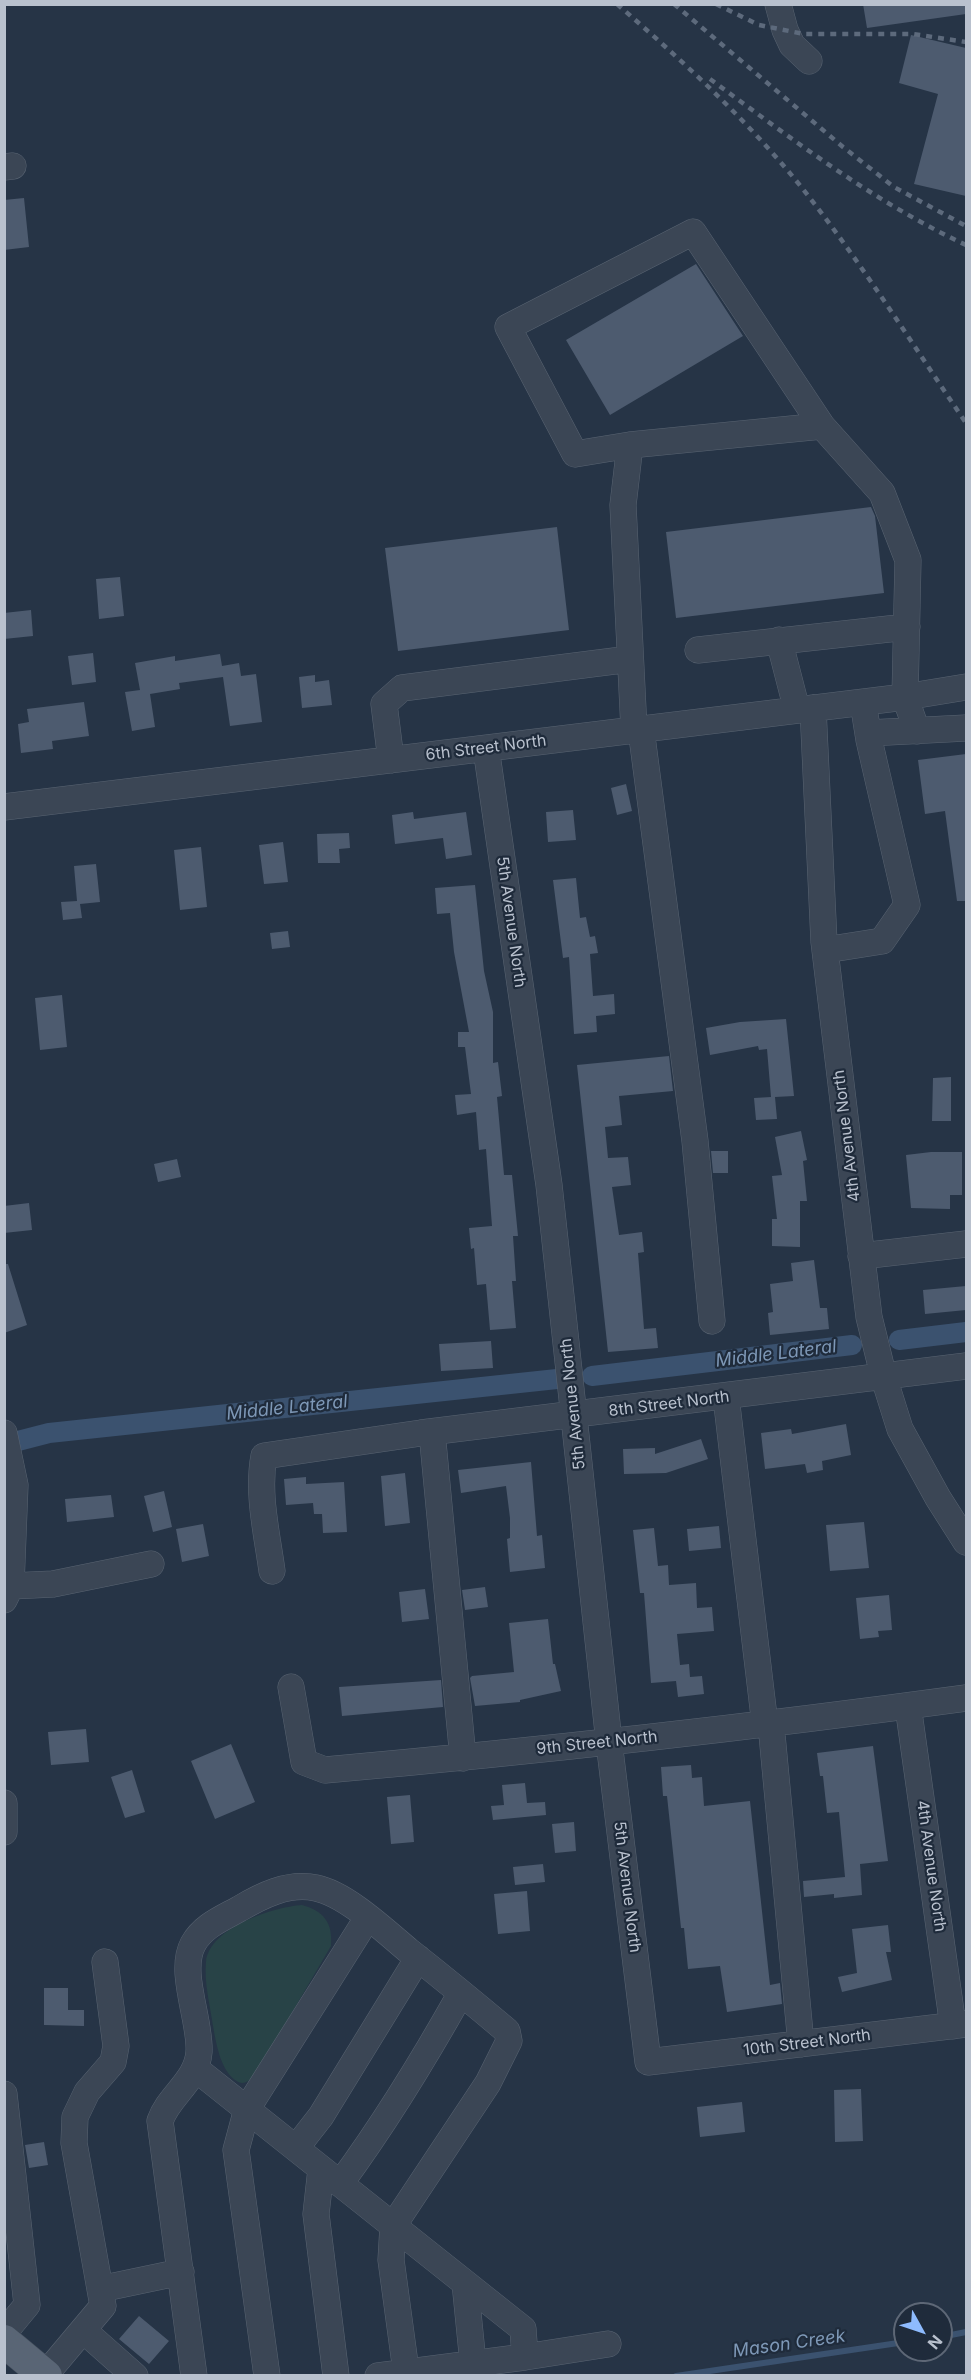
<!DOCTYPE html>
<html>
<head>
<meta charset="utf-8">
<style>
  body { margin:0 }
  #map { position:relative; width:971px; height:2380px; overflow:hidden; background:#263446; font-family:Inter,sans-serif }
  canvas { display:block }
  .frame { position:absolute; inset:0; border:6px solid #b9c1ce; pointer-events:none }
  .north { position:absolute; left:893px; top:2302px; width:60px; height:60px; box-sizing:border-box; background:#1f2b3b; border:2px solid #5d6776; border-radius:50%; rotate:130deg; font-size:16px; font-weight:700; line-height:24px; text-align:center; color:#b9c1ce }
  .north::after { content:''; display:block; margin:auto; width:21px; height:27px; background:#8ebbfe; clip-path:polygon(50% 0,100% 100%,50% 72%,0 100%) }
</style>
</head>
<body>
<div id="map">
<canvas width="971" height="2380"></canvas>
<div class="frame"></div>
<div class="north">N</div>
</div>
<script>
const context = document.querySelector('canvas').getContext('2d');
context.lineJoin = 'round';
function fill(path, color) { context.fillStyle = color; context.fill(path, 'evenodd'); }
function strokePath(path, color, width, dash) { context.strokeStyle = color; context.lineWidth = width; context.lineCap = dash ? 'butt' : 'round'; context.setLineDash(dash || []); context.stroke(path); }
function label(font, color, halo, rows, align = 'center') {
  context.font = font + ' Inter,sans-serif'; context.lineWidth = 4.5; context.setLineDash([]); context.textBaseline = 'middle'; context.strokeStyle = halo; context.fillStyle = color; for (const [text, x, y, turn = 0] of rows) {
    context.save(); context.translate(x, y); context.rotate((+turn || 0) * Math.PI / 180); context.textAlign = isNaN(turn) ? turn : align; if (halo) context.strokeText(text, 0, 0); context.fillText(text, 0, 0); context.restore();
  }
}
fill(new Path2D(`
  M 302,1905 C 324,1911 333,1923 331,1946 L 260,2067 C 254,2075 247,2089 235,2080 C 220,2069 216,2042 213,2026 C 210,2005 204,1983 206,1962 C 209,1928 273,1907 302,1905 Z`), '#284347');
strokePath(new Path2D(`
  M 941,2337 L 966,2332
  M 676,2376 L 905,2342`), '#3b526f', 6);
strokePath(new Path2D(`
  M 899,1340 L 966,1332
  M 592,1376 L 852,1345
  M 18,1441 L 49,1433 L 557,1379`), '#3b526f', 20);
fill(new Path2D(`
  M 863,4 L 966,4 L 966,14 L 867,28 Z
  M 911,35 L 966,48 L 966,196 L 914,184 L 938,94 L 899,83 Z
  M 24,198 L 29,247 L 4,250 L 4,200 Z
  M 696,264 L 743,336 L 610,415 L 566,340 Z
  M 871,507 L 875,516 L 884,593 L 676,618 L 666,532 Z
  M 557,527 L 569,630 L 398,651 L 385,548 Z
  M 120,577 L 124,616 L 99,619 L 96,579 Z
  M 31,610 L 33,636 L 4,639 L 4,613 Z
  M 93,653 L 96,682 L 72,685 L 68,656 Z
  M 220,654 L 222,666 L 239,663 L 241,676 L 256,674 L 262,722 L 230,726 L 223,677 L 179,683 L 180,689 L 150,694 L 155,727 L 132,731 L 125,692 L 140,690 L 135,663 L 175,656 L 175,661 Z
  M 315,675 L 315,682 L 329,680 L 332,705 L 302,708 L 299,677 Z
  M 84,702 L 89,736 L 52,741 L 53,749 L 21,753 L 18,724 L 29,722 L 27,709 Z
  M 966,754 L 966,901 L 957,901 L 945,811 L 925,814 L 918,760 Z
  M 626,784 L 632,811 L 617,815 L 611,788 Z
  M 573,810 L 576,840 L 548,842 L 546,812 Z
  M 413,812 L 414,819 L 466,812 L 472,855 L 446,859 L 443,838 L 395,844 L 392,815 Z
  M 349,833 L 350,848 L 339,849 L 340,863 L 318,863 L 317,834 Z
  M 283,842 L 288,882 L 264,884 L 259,845 Z
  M 201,847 L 207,907 L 180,910 L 174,850 Z
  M 96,864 L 100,902 L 80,904 L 82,918 L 63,920 L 61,902 L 77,901 L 74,866 Z
  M 576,878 L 580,918 L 586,917 L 590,937 L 595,936 L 598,953 L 590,954 L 593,996 L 614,994 L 615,1014 L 596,1016 L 597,1032 L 574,1034 L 569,957 L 563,958 L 553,880 Z
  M 475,885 L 484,971 L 493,1012 L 493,1063 L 498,1062 L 502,1096 L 497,1097 L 504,1175 L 512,1175 L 518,1236 L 513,1236 L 516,1281 L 512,1281 L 516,1328 L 490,1330 L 486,1284 L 477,1285 L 474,1248 L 471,1249 L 469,1228 L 492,1226 L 486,1149 L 479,1150 L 476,1112 L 457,1115 L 455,1095 L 471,1094 L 465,1047 L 458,1047 L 458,1032 L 469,1032 L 454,952 L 450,913 L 437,914 L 435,888 Z
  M 288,931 L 290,947 L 272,949 L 270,933 Z
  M 62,995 L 67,1047 L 40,1050 L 35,998 Z
  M 786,1019 L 794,1096 L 775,1097 L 777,1119 L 756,1120 L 754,1098 L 771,1097 L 767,1049 L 759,1050 L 758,1046 L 710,1055 L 706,1028 L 740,1022 Z
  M 669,1056 L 673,1091 L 619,1096 L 622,1125 L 605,1127 L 608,1158 L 628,1157 L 631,1185 L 612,1187 L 619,1235 L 642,1232 L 644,1252 L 638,1253 L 644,1329 L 656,1328 L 658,1348 L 608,1352 L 577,1065 Z
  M 951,1077 L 951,1121 L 932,1121 L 933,1078 Z
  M 801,1131 L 807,1160 L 803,1161 L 807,1201 L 800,1201 L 800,1247 L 772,1246 L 772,1219 L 777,1219 L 772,1176 L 782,1175 L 775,1137 Z
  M 711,1151 L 728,1151 L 728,1173 L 713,1173 Z
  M 931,1152 L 962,1152 L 962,1195 L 950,1195 L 950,1209 L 911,1208 L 906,1155 Z
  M 177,1159 L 181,1177 L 158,1182 L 154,1164 Z
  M 29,1203 L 32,1230 L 4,1233 L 4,1206 Z
  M 814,1260 L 820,1308 L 827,1308 L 829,1329 L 770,1335 L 768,1313 L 773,1312 L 770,1284 L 793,1281 L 791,1263 Z
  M 4,1264 L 8,1264 L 27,1325 L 4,1333 Z
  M 966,1286 L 966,1310 L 925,1314 L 923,1290 Z
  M 491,1341 L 493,1368 L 441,1371 L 439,1344 Z
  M 846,1424 L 851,1455 L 822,1461 L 823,1470 L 807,1473 L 805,1464 L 765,1469 L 761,1433 L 791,1429 L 792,1434 Z
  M 701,1439 L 708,1459 L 666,1473 L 624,1474 L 623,1449 L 655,1448 L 655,1454 Z
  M 531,1462 L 537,1536 L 542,1535 L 545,1568 L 510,1572 L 507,1539 L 510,1538 L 510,1518 L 506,1486 L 461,1493 L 458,1470 Z
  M 405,1473 L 410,1523 L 385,1526 L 381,1476 Z
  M 306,1477 L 306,1484 L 344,1482 L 347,1532 L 323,1533 L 322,1514 L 314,1514 L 313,1503 L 286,1505 L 284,1479 Z
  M 164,1491 L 172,1527 L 153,1532 L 144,1496 Z
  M 111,1495 L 114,1517 L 67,1522 L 65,1499 Z
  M 864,1522 L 869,1568 L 830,1571 L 826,1525 Z
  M 203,1524 L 209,1556 L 182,1562 L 176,1529 Z
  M 719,1526 L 721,1548 L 689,1551 L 687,1529 Z
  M 654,1528 L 658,1566 L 668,1565 L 669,1585 L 696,1583 L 697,1608 L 712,1607 L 714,1631 L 677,1634 L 680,1665 L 689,1664 L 690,1677 L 702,1676 L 704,1694 L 678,1697 L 676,1681 L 651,1683 L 644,1593 L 640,1593 L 633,1530 Z
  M 485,1587 L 488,1607 L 465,1610 L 462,1590 Z
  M 425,1589 L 429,1619 L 402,1622 L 399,1592 Z
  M 889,1595 L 892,1630 L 878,1631 L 879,1637 L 860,1639 L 856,1598 Z
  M 548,1619 L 553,1664 L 555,1664 L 561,1691 L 520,1700 L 520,1702 L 475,1706 L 470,1678 L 472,1676 L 514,1672 L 509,1623 Z
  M 441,1680 L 443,1707 L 342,1716 L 339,1687 Z
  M 86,1729 L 89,1762 L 51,1765 L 48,1732 Z
  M 231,1744 L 255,1802 L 215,1819 L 191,1761 Z
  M 873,1746 L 888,1861 L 860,1864 L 862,1895 L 834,1898 L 834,1894 L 804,1897 L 803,1881 L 845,1877 L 839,1812 L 827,1813 L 823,1776 L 820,1776 L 817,1753 Z
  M 691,1765 L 692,1778 L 702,1777 L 704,1806 L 750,1801 L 770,1985 L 780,1983 L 782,2004 L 727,2012 L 720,1966 L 688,1969 L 684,1928 L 681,1928 L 667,1796 L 663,1796 L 661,1767 Z
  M 132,1770 L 145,1812 L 125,1818 L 111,1777 Z
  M 525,1783 L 527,1803 L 545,1802 L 546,1815 L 493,1820 L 491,1806 L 504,1805 L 502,1785 Z
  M 410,1795 L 414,1842 L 391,1844 L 387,1797 Z
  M 574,1822 L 576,1851 L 555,1853 L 552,1824 Z
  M 543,1864 L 545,1882 L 515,1885 L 513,1867 Z
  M 527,1891 L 530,1931 L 498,1934 L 494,1894 Z
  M 888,1925 L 891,1952 L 886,1952 L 892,1980 L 842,1992 L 838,1977 L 857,1973 L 852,1929 Z
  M 44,1988 L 68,1988 L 68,2010 L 84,2010 L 84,2026 L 44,2025 Z
  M 861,2089 L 863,2141 L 835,2142 L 834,2090 Z
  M 742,2102 L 745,2132 L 700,2137 L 697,2107 Z
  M 44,2142 L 48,2165 L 29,2168 L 25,2145 Z
  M 139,2316 L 169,2341 L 149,2364 L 119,2339 Z`), '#4d5b6f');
const minor = new Path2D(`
  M 778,4 L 785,30 L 792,45 L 809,61
  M 4,167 L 13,166
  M 822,426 L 630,445 L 575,454 L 508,327 L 693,232 L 822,426 L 882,493 L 908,560 L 905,697 L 917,731
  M 630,445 L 623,505 L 634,730
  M 779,640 L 797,710
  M 698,650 L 907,627
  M 813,708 L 824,942 L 869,1317 L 884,1378 L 900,1429 L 938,1498 L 966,1542
  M 641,729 L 695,1141 L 712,1321
  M 868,733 L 966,728
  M 486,748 L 549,1185 L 609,1742 L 648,2062 L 966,2024
  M 391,760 L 384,704 L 402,688 L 630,659
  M 4,807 L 905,697 L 966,687
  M 825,950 L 882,941 L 907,905 L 869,740 L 863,702
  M 861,1256 L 966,1244
  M 726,1397 L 765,1725
  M 432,1432 L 463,1758
  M 4,1433 L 15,1485 L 11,1586 L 4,1600
  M 272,1571 C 267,1534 257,1493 264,1456 L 421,1433 L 966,1366
  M 11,1586 L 53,1584 L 151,1564
  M 291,1687 L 304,1762 L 325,1770 C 539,1751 753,1727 966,1698
  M 908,1706 L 953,2026
  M 771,1724 L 801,2044
  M 4,1803 L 4,1832
  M 196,2069 L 523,2329 L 525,2357
  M 4,2094 L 27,2305 L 4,2333
  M 296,2148 L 321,2116 L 418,1958
  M 321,2169 L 316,2214 L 336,2376
  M 340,2184 C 385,2123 424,2059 461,1993
  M 465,2283 L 473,2363
  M 100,2289 L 181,2272
  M 83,2330 L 135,2376
  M 45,2375 L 103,2306 L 74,2143 L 75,2117 L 87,2092 L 113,2062 L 116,2046 L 105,1962
  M 194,2376 L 160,2121 C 169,2095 197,2081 199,2052 C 201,2021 178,1972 193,1944 C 203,1926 221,1919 239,1909 C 261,1896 288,1882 316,1888 C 346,1894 385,1931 409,1951 C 442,1977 475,2004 507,2031 L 509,2041 L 488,2083 L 393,2226 L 391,2260 L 406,2371
  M 267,2376 L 236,2150 L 247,2109 L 368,1917
  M 378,2376 L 525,2357 L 608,2344`);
const major = new Path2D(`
  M 4,2341 L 46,2376`);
strokePath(minor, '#596472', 27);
strokePath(major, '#444f5e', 33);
strokePath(minor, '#3b4655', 26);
strokePath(major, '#596575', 32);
strokePath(new Path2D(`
  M 617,4 C 686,64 754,126 810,198 C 866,270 915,348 966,423
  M 674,4 L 843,147 L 894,187 L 966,226
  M 716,4 L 759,25 L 804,34 L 913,34 L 966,42
  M 710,79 C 792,139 874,202 966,245`), '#5d6a7c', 4.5, [6, 6]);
label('16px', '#b9c1ce', '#1f2b3b', [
  ["6th Street North",486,748,-7],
  ["5th Avenue North",511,922,82],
  ["4th Avenue North",847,1136,-97],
  ["5th Avenue North",573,1404,-96],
  ["8th Street North",669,1404,-7],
  ["9th Street North",597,1743,-6],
  ["4th Avenue North",931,1866,82],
  ["5th Avenue North",627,1887,83],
  ["10th Street North",807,2043,-7]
]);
label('italic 18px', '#7e98b7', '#1f2b3b', [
  ["Middle Lateral",776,1354,-7],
  ["Middle Lateral",287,1408,-6],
  ["Mason Creek",789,2344,-8]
]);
</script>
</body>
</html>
